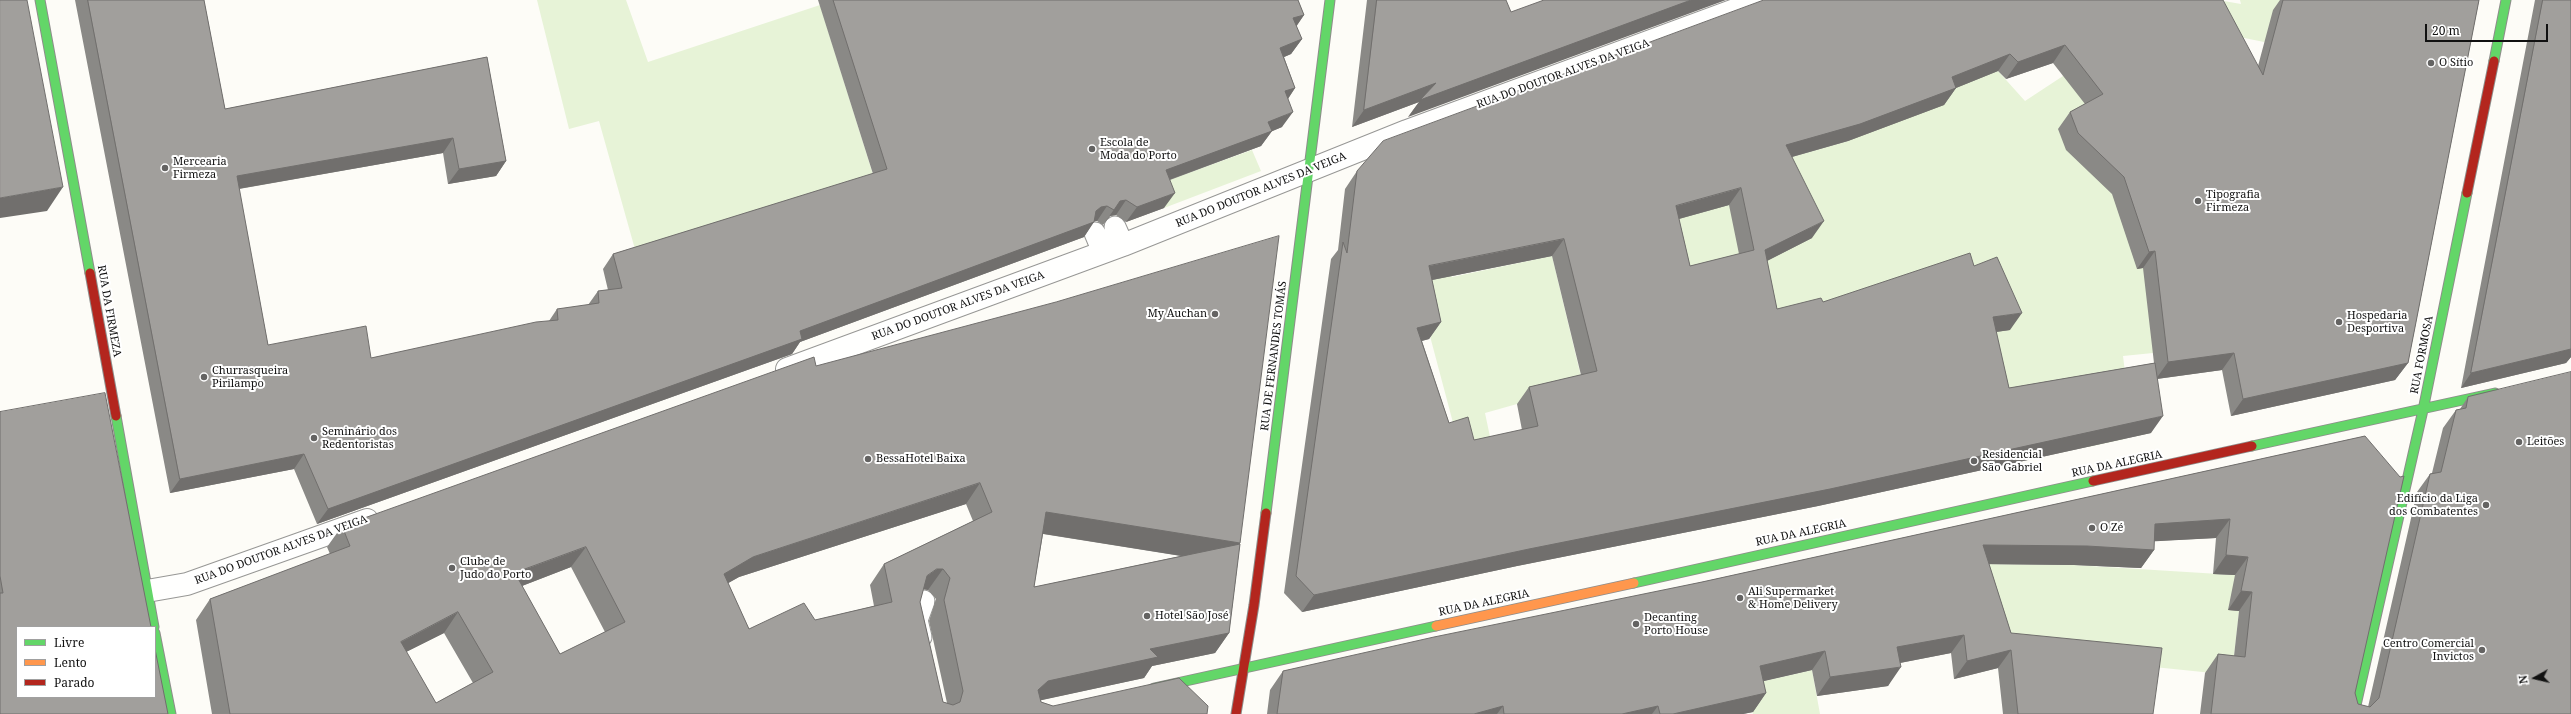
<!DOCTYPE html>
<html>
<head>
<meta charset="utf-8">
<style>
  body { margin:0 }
  #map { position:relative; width:2571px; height:714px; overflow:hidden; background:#fdfcf7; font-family:"Noto Serif",serif }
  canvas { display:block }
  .legend { position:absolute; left:16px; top:626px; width:140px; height:72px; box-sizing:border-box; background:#fff; border:1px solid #a0a0a0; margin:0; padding:5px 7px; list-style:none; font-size:12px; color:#111 }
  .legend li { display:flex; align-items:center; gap:8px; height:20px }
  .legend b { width:20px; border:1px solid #a0a0a0 }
  .north { position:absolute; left:2515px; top:658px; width:40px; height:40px; -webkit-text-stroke:3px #fff; paint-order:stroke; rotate:262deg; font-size:11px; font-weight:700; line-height:16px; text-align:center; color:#111 }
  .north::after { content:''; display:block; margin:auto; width:14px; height:18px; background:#111; clip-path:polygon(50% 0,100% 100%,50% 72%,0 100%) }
  .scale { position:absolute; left:2425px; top:24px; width:123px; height:18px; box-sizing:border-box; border:2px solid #111; border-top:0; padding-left:5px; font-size:12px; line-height:14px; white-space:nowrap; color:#111; -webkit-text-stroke:3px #fff; paint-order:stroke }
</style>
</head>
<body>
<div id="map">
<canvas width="2571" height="714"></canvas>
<ul class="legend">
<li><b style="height:5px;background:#63d668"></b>Livre</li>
<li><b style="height:5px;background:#ff974d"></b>Lento</li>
<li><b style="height:5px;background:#b3261e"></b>Parado</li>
</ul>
<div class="north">N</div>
<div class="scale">20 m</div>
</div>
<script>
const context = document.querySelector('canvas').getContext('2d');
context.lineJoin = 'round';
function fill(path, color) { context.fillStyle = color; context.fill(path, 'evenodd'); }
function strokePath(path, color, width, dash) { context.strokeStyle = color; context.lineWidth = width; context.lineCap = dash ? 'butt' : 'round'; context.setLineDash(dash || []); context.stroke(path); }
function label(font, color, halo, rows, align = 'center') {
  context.font = font + ' "Noto Serif",serif'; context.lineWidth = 4; context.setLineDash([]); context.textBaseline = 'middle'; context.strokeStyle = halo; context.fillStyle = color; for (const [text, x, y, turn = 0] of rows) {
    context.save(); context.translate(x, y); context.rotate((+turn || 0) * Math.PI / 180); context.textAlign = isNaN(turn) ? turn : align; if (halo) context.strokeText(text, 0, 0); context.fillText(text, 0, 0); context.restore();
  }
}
fill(new Path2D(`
  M 537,0 L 626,0 L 648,62 L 820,5 L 876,184 L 638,260 L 599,121 L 569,129 Z
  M 2218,0 L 2241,4 L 2240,0 L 2333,0 L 2264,42 L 2220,33 Z
  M 2056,60 L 2274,255 L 2153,353 L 2123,356 L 2125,372 L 2116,386 L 2125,439 L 2089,447 L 1997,405 L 1985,275 L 1798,367 L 1742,267 L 1680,294 L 1664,223 L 1784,159 L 1848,141 L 1937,84 L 1998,71 L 2025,101 L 2063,76 Z
  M 1252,150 L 1261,171 L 1164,208 L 1155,185 Z
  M 1442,230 L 1452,277 L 1552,256 L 1589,410 L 1517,404 L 1485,413 L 1493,451 L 1456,434 L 1422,306 Z
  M 1969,564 L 2074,565 L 2235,575 L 2239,611 L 2232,675 L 1998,651 Z
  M 1812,670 L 1820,714 L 1753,714 L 1747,685 Z`), '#e7f3d7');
const lane = new Path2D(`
  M 1115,227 L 1123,245
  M 1095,233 L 1103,252
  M 921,637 L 917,620 L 924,601`);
const street = new Path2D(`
  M 787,369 L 1123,245 L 1407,131 L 1762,0
  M 147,591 L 187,584 L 367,520`);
const fast = new Path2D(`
  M 40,0 L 90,273
  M 2494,61 L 2506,0
  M 116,416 L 154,627
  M 2252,446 L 2495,393
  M 1266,513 L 1330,0
  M 1634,583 L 2093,481
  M 155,633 L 171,714
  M 1154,688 L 1436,626
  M 2354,714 L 2423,410 L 2467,193`);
const slow = new Path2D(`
  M 1436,626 L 1634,583`);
const jam = new Path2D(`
  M 2467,193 L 2494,61
  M 90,273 L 116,416
  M 2093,481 L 2252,446
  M 1236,714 L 1254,605 L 1266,513`);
strokePath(lane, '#979795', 23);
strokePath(street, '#979795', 24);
strokePath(fast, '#8e8d8b', 11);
strokePath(slow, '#8e8d8b', 11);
strokePath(jam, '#8e8d8b', 11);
strokePath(lane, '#fffffe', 21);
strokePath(street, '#fffffe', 22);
strokePath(fast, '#63d668', 9);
strokePath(slow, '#ff974d', 9);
strokePath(jam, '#b3261e', 9);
fill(new Path2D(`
  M 75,0 L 204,0 L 225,109 L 487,57 L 506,161 L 496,176 L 448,184 L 443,153 L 239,189 L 268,345 L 371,358 L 549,321 L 557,309 L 588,305 L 598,291 L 608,290 L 603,269 L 613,254 L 873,174 L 818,0 L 1298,0 L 1304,15 L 1296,26 L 1302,39 L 1291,54 L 1284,57 L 1295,88 L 1288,99 L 1282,127 L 1272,131 L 1261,146 L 1170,180 L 1164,208 L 1126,222 L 1116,215 L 1110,216 L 1103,225 L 1097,221 L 1094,221 L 1084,237 L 800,342 L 792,354 L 317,524 L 294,469 L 170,493 Z
  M 1367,0 L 1506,0 L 1408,117 L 1419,102 L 1352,127 Z
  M 1764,0 L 2258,66 L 2273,10 L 2280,0 L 2479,0 L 2408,363 L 2395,380 L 2231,416 L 2222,370 L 2157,379 L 2151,433 L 1818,506 L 1517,566 L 1302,612 L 1284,593 L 1331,259 L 1338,250 L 1345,189 L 1357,171 ZM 2053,63 L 2085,104 L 2070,112 L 2058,129 L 2066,150 L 2112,194 L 2137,269 L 2143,268 L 2154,363 L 2009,388 L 1996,332 L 2010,330 L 1974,266 L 1823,302 L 1777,309 L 1767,261 L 1812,238 L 1792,157 L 1848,141 L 1944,105 L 1956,88 L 1998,71 L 2006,79 ZM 1729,205 L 1739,254 L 1690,266 L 1679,219 ZM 1552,256 L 1581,375 L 1529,387 L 1517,404 L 1522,430 L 1474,440 L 1449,423 L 1422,341 L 1429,339 L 1441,322 L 1432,280 Z
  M 2535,0 L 2571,0 L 2571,357 L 2566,363 L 2461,388 Z
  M 816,366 L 1240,543 L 1240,544 L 1229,633 L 1215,653 L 1152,666 L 1144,678 L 1041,700 L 1041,702 L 1053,706 L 1207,714 L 212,714 L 196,620 L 210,599 L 330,554 L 327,547 L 342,526 ZM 966,504 L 973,521 L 884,564 L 870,585 L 874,606 L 815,620 L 749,629 L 728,583 L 739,577 ZM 1043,534 L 1181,556 L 1034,587 ZM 571,567 L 605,632 L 560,654 L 522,586 ZM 923,589 L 928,590 L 936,599 L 929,621 L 947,703 L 943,702 L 920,602 ZM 444,633 L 473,683 L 436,703 L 406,652 Z
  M 2468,397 L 2571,714 L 2200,714 L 2205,673 L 2218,654 L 2234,656 L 2239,611 L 2228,610 L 2235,575 L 2213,574 L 2216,538 L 2154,541 L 2154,550 L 2141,568 L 2074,565 L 1989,564 L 2011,633 L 2153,714 L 2003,714 L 1998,668 L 1954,679 L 1951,653 L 1900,663 L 1888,686 L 1817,696 L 1812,670 L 1763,681 L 1766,693 L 1753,712 L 1743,714 L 1267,714 L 1270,690 L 1283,671 L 1702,582 L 2365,436 L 2355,693 L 2358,704 L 2368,707 L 2417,492 L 2430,474 L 2432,473 L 2443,428 L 2456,410 L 2460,409 Z
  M 0,412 L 168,714 L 0,714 Z`), '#8a8986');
fill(new Path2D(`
  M 1691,0 L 1726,0 L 1408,117 L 1419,102 L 1352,127 L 1364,110 L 1436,83 Z
  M 1304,15 L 1294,30 L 1293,18 Z
  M 1302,39 L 1291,54 L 1270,63 L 1280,48 Z
  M 2065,45 L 2053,63 L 2006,79 L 2018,62 Z
  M 2010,54 L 1998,71 L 1941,94 L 1956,88 L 1944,105 L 1848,141 L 1774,162 L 1786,145 L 1952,77 Z
  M 1295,88 L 1285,103 L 1285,91 Z
  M 1293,112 L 1282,127 L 1268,133 L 1272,131 L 1261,146 L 1155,185 L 1166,170 L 1268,122 Z
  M 453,138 L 443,153 L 226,191 L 237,176 Z
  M 506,161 L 496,176 L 448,184 L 459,169 Z
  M 63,187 L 47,211 L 0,218 L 0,198 Z
  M 1741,188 L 1729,205 L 1664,223 L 1676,206 Z
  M 1175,193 L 1164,208 L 1126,222 L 1137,207 Z
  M 1126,200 L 1116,215 L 1110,216 L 1103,225 L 1120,201 Z
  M 1107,206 L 1097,221 L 1091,222 L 1094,222 L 1084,237 L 800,342 L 792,354 L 317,524 L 328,509 L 800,331 L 1096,211 L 1101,207 Z
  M 1824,221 L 1812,238 L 1753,268 L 1765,250 Z
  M 1564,239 L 1552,256 L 1417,283 L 1429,266 Z
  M 2155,251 L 2143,268 L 2137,269 L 2149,252 Z
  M 2022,313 L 2010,330 L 1981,334 L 1993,317 Z
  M 1441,322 L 1429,339 L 1405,345 L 1417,328 Z
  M 2571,349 L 2571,357 L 2566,363 L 2461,388 L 2471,373 Z
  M 2234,353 L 2222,370 L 2156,379 L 2168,362 Z
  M 2408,363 L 2395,380 L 2231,416 L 2243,399 Z
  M 2163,416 L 2151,433 L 1818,506 L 1517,566 L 1302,612 L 1314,595 L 1529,549 Z
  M 304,454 L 294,469 L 170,493 L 180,479 Z
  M 980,483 L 966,504 L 739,577 L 709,594 L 724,574 L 753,557 Z
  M 1046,512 L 1240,543 L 1226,563 L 1032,532 Z
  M 2230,519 L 2216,538 L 2142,542 L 2155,524 Z
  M 1983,545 L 2087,546 L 2154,550 L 2141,568 L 2074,565 L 1970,564 Z
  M 586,547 L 571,567 L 501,594 L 515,573 Z
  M 2226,555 L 2248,557 L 2235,575 L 2213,574 Z
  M 937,569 L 943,569 L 928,590 L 922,589 L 927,576 Z
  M 2241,591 L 2252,592 L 2239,611 L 2228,610 Z
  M 458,612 L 444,633 L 386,662 L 401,642 Z
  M 1229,633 L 1215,653 L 1152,666 L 1144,678 L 1033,702 L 1038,690 L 1048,681 L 1150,649 Z
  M 1964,635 L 1951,653 L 1884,666 L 1897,647 Z
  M 2011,650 L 1998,668 L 1954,679 L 1967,661 Z
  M 1825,651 L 1812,670 L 1747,685 L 1760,666 Z
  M 1901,667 L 1888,686 L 1817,696 L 1830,677 Z
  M 1766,693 L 1753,712 L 1743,714 L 1673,714 Z
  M 1503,706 L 1497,714 L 1474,714 Z
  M 1658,706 L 1652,714 L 1622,714 Z`), '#716f6d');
const building = new Path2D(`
  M 0,0 L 27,0 L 63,187 L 0,198 Z
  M 88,0 L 204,0 L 225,109 L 487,57 L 506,161 L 459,169 L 453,138 L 237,176 L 268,345 L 366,326 L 371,358 L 536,322 L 558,320 L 557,309 L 599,303 L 598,291 L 622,288 L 613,254 L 887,169 L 833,0 L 1298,0 L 1304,15 L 1293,18 L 1302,39 L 1280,48 L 1295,88 L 1285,91 L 1293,112 L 1268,122 L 1272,131 L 1166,170 L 1175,193 L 1137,207 L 1126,200 L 1120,201 L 1114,210 L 1107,206 L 1101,207 L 1096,211 L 1094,222 L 800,331 L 802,339 L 328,509 L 304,454 L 180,479 Z
  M 1377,0 L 1506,0 L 1511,12 L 1544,0 L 1691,0 L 1420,100 L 1436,83 L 1364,110 Z
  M 1764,0 L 2223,0 L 2263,75 L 2283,0 L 2479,0 L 2408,363 L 2243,399 L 2234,353 L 2168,362 L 2155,251 L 2149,252 L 2124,177 L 2078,133 L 2070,112 L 2103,94 L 2065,45 L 2018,62 L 2010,54 L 1952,77 L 1956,88 L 1860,124 L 1786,145 L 1824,221 L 1765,250 L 1777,309 L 1821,298 L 1823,302 L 1970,253 L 1974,266 L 1997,257 L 2022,313 L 1993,317 L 2009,388 L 2155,363 L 2163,416 L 1830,489 L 1529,549 L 1314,595 L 1296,576 L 1343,242 L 1347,253 L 1357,171 L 1383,141 ZM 1741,188 L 1754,250 L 1690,266 L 1676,206 ZM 1564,239 L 1597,371 L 1529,387 L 1538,426 L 1474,440 L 1468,417 L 1449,423 L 1417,328 L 1441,322 L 1429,266 Z
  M 2543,0 L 2571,0 L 2571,349 L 2471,373 Z
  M 1279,236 L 1240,543 L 1046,512 L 1034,587 L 1240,544 L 1229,633 L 1150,649 L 1158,657 L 1048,681 L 1038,690 L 1041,702 L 1053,706 L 1179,678 L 1208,706 L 1207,714 L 230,714 L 210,599 L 350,546 L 342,526 L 814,357 L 816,366 L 1056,302 ZM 980,483 L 992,512 L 884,564 L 892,602 L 815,620 L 804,603 L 749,629 L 724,574 L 753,557 ZM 586,547 L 625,622 L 560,654 L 515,573 ZM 937,569 L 943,569 L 950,578 L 944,600 L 963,691 L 960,702 L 953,705 L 943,702 L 920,602 L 927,576 ZM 458,612 L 493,672 L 436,703 L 401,642 Z
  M 2571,372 L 2571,714 L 2211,714 L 2218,654 L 2245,657 L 2252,592 L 2241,591 L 2248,557 L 2226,555 L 2230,519 L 2155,524 L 2154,550 L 2087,546 L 1983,545 L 2011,633 L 2162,648 L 2153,714 L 2018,714 L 2011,650 L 1967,661 L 1964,635 L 1897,647 L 1901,667 L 1830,677 L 1825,651 L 1760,666 L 1766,693 L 1673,714 L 1660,714 L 1658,706 L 1622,714 L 1504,714 L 1503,706 L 1474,714 L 1277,714 L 1283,671 L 1434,637 L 1702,582 L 2365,436 L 2400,477 L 2404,476 L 2355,693 L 2358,704 L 2370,707 L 2379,698 L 2430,474 L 2441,472 L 2456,410 L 2466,408 L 2468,397 Z
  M 105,393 L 151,627 L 17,627 L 17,697 L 155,697 L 155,649 L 168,714 L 0,714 L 0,593 L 3,593 L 0,576 L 0,412 Z`);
fill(building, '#a19f9c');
strokePath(building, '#716f6d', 1);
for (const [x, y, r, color] of [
  [2431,63,4,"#646362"],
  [1092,149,4,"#646362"],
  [165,168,4,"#646362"],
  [2198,201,4,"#646362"],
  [1215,314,4,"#646362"],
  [2339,322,4,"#646362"],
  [204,377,4,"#646362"],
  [314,438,4,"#646362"],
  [2519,442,4,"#646362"],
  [868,459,4,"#646362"],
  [1974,461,4,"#646362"],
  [2486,505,4,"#646362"],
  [2092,528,4,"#646362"],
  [452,568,4,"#646362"],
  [1740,598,4,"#646362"],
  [1147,616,4,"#646362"],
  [1636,624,4,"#646362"],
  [2482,650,4,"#646362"]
]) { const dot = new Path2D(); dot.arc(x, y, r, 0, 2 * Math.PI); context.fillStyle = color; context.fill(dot); strokePath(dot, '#fff', 1.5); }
label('11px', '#111', '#fff', [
  ["O Sítio",2439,63],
  ["Escola de",1100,143],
  ["Moda do Porto",1100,156],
  ["Mercearia",173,162],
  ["Firmeza",173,175],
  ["Tipografia",2206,195],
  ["Firmeza",2206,208],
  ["My Auchan",1207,314,"right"],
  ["Hospedaria",2347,316],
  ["Desportiva",2347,329],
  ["Churrasqueira",212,371],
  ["Pirilampo",212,384],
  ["Seminário dos",322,432],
  ["Redentoristas",322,445],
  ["Leitões",2527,442],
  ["Residencial",1982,455],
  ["São Gabriel",1982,468],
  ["BessaHotel Baixa",876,459],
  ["Edifício da Liga",2478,499,"right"],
  ["dos Combatentes",2478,512,"right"],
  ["O Zé",2100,528],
  ["Clube de",460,562],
  ["Judo do Porto",460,575],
  ["Ali Supermarket",1748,592],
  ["& Home Delivery",1748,605],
  ["Hotel São José",1155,616],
  ["Decanting",1644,618],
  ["Porto House",1644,631],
  ["Centro Comercial",2474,644,"right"],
  ["Invictos",2474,657,"right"]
], 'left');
label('11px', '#111', '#fff', [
  ["RUA DO DOUTOR ALVES DA VEIGA",1563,74,-20],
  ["RUA DO DOUTOR ALVES DA VEIGA",1261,190,-22],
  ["RUA DO DOUTOR ALVES DA VEIGA",958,306,-20],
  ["RUA DA FIRMEZA",109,311,80],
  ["RUA FORMOSA",2422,355,-79],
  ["RUA DE FERNANDES TOMÁS",1274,356,-83],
  ["RUA DA ALEGRIA",2117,464,-12],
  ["RUA DA ALEGRIA",1801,533,-12],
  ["RUA DO DOUTOR ALVES DA VEIGA",281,550,-20],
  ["RUA DA ALEGRIA",1484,603,-12]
]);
</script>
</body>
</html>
